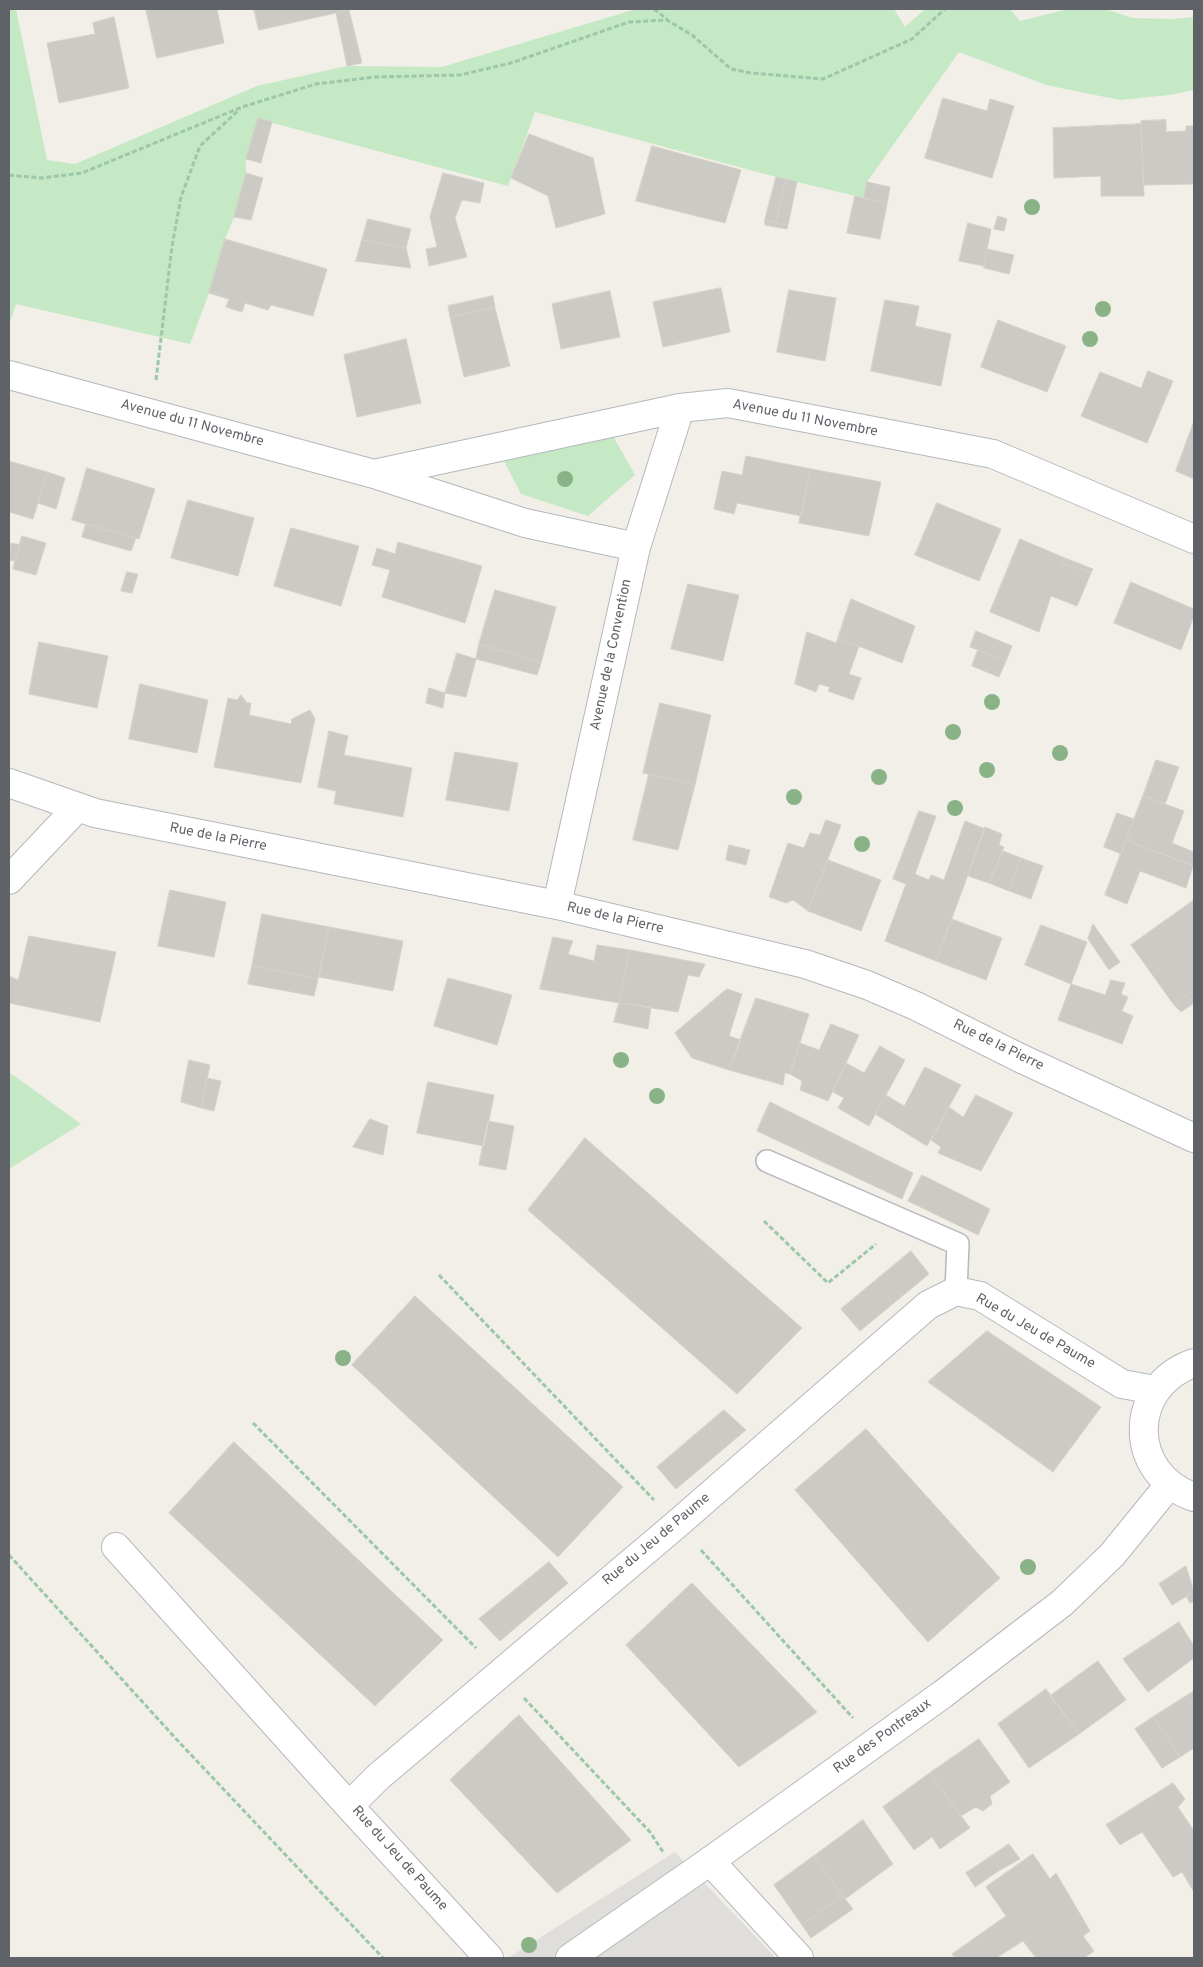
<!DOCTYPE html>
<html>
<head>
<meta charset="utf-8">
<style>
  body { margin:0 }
  #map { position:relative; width:1203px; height:1967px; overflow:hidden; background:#f1efe8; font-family:Overpass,sans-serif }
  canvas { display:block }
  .frame { position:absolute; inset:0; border:10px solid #5f6368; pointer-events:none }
</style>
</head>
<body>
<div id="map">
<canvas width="1203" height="1967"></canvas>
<div class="frame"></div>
</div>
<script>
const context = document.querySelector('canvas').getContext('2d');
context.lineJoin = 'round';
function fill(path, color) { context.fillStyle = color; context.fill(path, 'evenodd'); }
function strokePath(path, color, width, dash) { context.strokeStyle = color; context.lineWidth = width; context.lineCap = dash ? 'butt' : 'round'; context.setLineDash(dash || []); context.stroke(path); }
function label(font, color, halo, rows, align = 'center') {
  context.font = font + ' Overpass,sans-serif'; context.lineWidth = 4; context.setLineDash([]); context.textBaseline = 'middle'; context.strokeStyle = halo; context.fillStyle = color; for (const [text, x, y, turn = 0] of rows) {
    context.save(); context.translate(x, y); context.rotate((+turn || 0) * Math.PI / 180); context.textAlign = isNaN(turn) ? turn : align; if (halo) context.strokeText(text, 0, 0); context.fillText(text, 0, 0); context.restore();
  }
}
fill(new Path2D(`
  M 675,1852 L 776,1958 L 508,1958 Z`), '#e0deda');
fill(new Path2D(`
  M 9,9 L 16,9 L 47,160 L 75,164 L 257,86 L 347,66 L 442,67 L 636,9 L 894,9 L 905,27 L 925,9 L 1010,9 L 1020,21 L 1068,9 L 1105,9 L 1133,18 L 1172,19 L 1194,17 L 1194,90 L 1169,95 L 1120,100 L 1046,85 L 959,52 L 867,182 L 864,198 L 776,177 L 535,112 L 508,186 L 258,119 L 246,159 L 246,173 L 234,217 L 225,239 L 209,293 L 190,344 L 16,304 L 9,326 Z
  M 613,436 L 635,475 L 588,516 L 521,494 L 504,461 Z
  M 9,1072 L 81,1124 L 9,1169 Z`), '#c5e8c5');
const building = new Path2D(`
  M 146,9 L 217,9 L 224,43 L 157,58 Z
  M 254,9 L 349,9 L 349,10 L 259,30 Z
  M 349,10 L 362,63 L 347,66 L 336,13 Z
  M 114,17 L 129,88 L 59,103 L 47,43 L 95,34 L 93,23 Z
  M 943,98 L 987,111 L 990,99 L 1014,106 L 992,178 L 925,158 Z
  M 258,118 L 272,122 L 261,163 L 246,159 Z
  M 1166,120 L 1166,132 L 1186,131 L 1186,126 L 1194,126 L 1194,184 L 1143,185 L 1141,121 Z
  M 1141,124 L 1144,196 L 1101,196 L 1101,176 L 1054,178 L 1053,128 Z
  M 529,134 L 593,158 L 605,214 L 556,228 L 548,196 L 511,178 Z
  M 652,146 L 741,170 L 725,223 L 636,201 Z
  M 246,173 L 263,178 L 251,220 L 234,217 Z
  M 443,173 L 484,183 L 480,203 L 462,200 L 455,218 L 467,257 L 429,266 L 426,249 L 437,247 L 430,217 Z
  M 776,177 L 786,179 L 776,223 L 765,220 Z
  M 786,179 L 797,182 L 788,225 L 776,223 Z
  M 867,182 L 890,187 L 887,204 L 864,198 Z
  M 855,196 L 887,204 L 880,239 L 847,233 Z
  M 998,216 L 1007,219 L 1004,231 L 994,229 Z
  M 368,219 L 411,229 L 406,248 L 362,240 Z
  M 765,220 L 776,223 L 775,227 L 765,225 Z
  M 776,223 L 788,225 L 787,229 L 775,227 Z
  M 968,223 L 991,229 L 984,266 L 959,261 Z
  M 225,239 L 327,269 L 313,316 L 271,305 L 268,310 L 245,303 L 242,312 L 226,307 L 229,299 L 209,293 Z
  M 362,240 L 406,248 L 411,268 L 356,261 Z
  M 987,249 L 1014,255 L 1009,274 L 984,268 Z
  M 721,288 L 730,332 L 663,347 L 653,302 Z
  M 789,290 L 836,298 L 825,361 L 777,352 Z
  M 610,291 L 620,337 L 561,349 L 552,304 Z
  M 493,296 L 495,308 L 450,317 L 448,306 Z
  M 885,300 L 919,306 L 915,326 L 951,334 L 941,386 L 871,371 Z
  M 495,308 L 510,366 L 464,377 L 450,317 Z
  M 998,320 L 1066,346 L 1047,392 L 981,367 Z
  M 406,339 L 421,403 L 357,417 L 344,355 Z
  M 1148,371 L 1173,381 L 1147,443 L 1081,416 L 1100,372 L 1141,388 Z
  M 1194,421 L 1194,479 L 1176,471 Z
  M 746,456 L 811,469 L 801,516 L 737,503 L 734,514 L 714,509 L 722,471 L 742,475 Z
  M 9,461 L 47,472 L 33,519 L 9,512 Z
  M 87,468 L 155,489 L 139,539 L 72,520 Z
  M 811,469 L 881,482 L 869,536 L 799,523 Z
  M 47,472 L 65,478 L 56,509 L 38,503 Z
  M 188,500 L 254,518 L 238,576 L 171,558 Z
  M 937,503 L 1001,529 L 979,581 L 915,555 Z
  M 86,524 L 136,538 L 131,551 L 82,537 Z
  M 291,528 L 359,546 L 341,606 L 274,586 Z
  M 22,536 L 46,543 L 36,575 L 13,569 Z
  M 1020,539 L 1065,558 L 1063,563 L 1091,573 L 1077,606 L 1051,596 L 1039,632 L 990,612 Z
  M 398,542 L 482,566 L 465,623 L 382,597 L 390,570 L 372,565 L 377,548 L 395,554 Z
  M 11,543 L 20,545 L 15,561 L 9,560 Z
  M 1065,558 L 1093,569 L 1091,573 L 1063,563 Z
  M 127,572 L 138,574 L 132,593 L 121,591 Z
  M 1131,582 L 1194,609 L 1194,616 L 1181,650 L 1114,623 Z
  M 688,584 L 739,595 L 723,661 L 671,649 Z
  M 495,590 L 556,607 L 541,663 L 479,644 Z
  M 851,599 L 915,626 L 902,663 L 838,638 Z
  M 976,631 L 1012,646 L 1006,661 L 970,647 Z
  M 807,632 L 836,643 L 838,638 L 859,646 L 849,674 L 861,678 L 853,700 L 828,691 L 830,687 L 819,684 L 816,692 L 795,684 Z
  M 39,642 L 108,656 L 97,708 L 29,694 Z
  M 479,644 L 541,663 L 537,675 L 476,659 Z
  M 978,650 L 1006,661 L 999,677 L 972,666 Z
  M 457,653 L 476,659 L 466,697 L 445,693 Z
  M 140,684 L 208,700 L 197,753 L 129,739 Z
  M 429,688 L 445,693 L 443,708 L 426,703 Z
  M 241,695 L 247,703 L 251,703 L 249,715 L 291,724 L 292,719 L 310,710 L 315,719 L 301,783 L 214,767 L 228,698 L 237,700 Z
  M 660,703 L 711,715 L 695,785 L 643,773 Z
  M 329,731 L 348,736 L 344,755 L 412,768 L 403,817 L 334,804 L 336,791 L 318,787 Z
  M 455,752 L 518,763 L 509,811 L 446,800 Z
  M 1156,760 L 1179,767 L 1165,804 L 1143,796 Z
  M 649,774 L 695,785 L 678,850 L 633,840 Z
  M 1143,796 L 1184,811 L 1172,843 L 1194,852 L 1194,866 L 1126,840 Z
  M 919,811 L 936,816 L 915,874 L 929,880 L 931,875 L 944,880 L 965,821 L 985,829 L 936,961 L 885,941 L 906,884 L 893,879 Z
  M 1117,813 L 1134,819 L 1121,854 L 1104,847 Z
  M 826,820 L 841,825 L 808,911 L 793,900 L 786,903 L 769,897 L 788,843 L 804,848 L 810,833 L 820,835 Z
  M 985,827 L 1002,834 L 999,845 L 1004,847 L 989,883 L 968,876 Z
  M 1126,840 L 1193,866 L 1186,888 L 1140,871 L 1127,904 L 1105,895 Z
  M 729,845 L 750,850 L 746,865 L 726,860 Z
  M 1003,851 L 1021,858 L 1009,891 L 989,883 Z
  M 1021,858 L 1043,866 L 1031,899 L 1009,891 Z
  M 828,860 L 881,880 L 861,931 L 808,911 Z
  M 170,890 L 226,902 L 214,957 L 158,946 Z
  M 1194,900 L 1194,990 L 1174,1005 L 1131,945 Z
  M 262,914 L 329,927 L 318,979 L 252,966 Z
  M 952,919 L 1002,938 L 986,980 L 936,961 Z
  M 1093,924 L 1120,962 L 1109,970 L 1088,939 Z
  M 1041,925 L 1087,942 L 1071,984 L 1025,965 Z
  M 329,927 L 403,941 L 393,991 L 319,977 Z
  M 29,936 L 116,952 L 100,1022 L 9,1003 L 9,976 L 18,980 Z
  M 553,937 L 573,941 L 568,954 L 594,961 L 597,945 L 630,950 L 619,1003 L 540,989 Z
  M 630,950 L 705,964 L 699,977 L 688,975 L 678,1012 L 619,1003 Z
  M 252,966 L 318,979 L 314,996 L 248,984 Z
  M 448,978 L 512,995 L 497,1045 L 434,1026 Z
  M 1111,980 L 1125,983 L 1121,994 L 1128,997 L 1122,1011 L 1133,1016 L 1122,1044 L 1058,1020 L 1071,984 L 1105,995 Z
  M 727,989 L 742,994 L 729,1036 L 741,1040 L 729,1070 L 692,1058 L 675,1033 Z
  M 1194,990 L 1194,1003 L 1181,1012 L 1174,1005 Z
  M 756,998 L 809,1014 L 790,1074 L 785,1073 L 783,1085 L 729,1070 Z
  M 619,1003 L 651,1007 L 648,1029 L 614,1022 Z
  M 831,1024 L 859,1035 L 828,1101 L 800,1090 L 802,1081 L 790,1074 L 800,1043 L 819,1050 Z
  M 880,1046 L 905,1060 L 869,1126 L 838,1108 L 844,1098 L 833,1092 L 846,1063 L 864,1073 Z
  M 189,1060 L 210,1065 L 201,1108 L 181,1102 Z
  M 925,1067 L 961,1085 L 927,1146 L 875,1114 L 886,1095 L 904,1106 Z
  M 207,1078 L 221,1081 L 214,1111 L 201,1108 Z
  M 428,1082 L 494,1095 L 484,1146 L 417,1133 Z
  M 976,1095 L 1013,1113 L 981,1171 L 938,1153 L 941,1147 L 931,1140 L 949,1107 L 963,1117 Z
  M 770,1102 L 913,1173 L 902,1199 L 757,1131 Z
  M 370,1119 L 388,1126 L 383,1155 L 353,1147 Z
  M 488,1121 L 514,1126 L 506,1170 L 479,1165 Z
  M 585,1138 L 802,1328 L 737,1394 L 528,1210 Z
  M 922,1175 L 990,1209 L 978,1235 L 908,1201 Z
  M 911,1251 L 929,1274 L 860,1331 L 841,1309 Z
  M 415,1296 L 623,1487 L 558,1557 L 352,1365 Z
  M 987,1331 L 1101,1407 L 1053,1472 L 928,1382 Z
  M 724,1410 L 746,1430 L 676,1489 L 657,1467 Z
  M 866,1429 L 1000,1578 L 928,1642 L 795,1490 Z
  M 234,1442 L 443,1640 L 375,1706 L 169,1513 Z
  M 549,1562 L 568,1583 L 500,1641 L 479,1619 Z
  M 1186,1566 L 1194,1592 L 1172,1605 L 1159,1584 Z
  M 692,1583 L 817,1712 L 739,1767 L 626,1645 Z
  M 1194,1592 L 1194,1601 L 1190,1603 L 1186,1596 Z
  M 1179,1622 L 1194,1646 L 1194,1658 L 1148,1692 L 1123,1659 Z
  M 1098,1661 L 1126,1700 L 1079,1734 L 1050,1696 Z
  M 1046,1689 L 1079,1734 L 1029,1768 L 998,1724 Z
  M 1194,1691 L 1194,1748 L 1180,1757 L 1153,1717 Z
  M 519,1715 L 631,1840 L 557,1893 L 450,1780 Z
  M 1153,1717 L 1180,1757 L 1162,1768 L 1135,1729 Z
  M 979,1739 L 1010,1782 L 990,1796 L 992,1804 L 983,1811 L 976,1807 L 961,1816 L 930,1773 Z
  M 930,1773 L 970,1828 L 940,1849 L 932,1837 L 914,1850 L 883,1807 Z
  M 1173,1783 L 1185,1799 L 1178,1807 L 1194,1831 L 1194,1892 L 1182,1872 L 1173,1877 L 1142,1832 L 1120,1845 L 1106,1825 Z
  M 863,1820 L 893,1864 L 845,1899 L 814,1856 Z
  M 1009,1844 L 1020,1859 L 1000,1870 L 990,1857 Z
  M 1033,1854 L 1050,1879 L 1056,1873 L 1090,1931 L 1083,1936 L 1094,1951 L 1084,1958 L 1036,1958 L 1023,1941 L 996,1958 L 955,1958 L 952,1954 L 1006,1916 L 986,1887 Z
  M 814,1856 L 843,1896 L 802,1925 L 774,1885 Z
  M 990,1857 L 1000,1870 L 975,1887 L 966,1873 Z
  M 843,1896 L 853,1909 L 811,1938 L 802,1925 Z`);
fill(building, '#cccac5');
strokePath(building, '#d6d1c6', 1);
const service = new Path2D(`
  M 767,1161 L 958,1244 L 956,1291`);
const minor = new Path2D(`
  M 9,375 L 374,474 L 525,523 L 636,547
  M 374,474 L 680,408 L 728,403 L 993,454 L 1194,539
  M 9,783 L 95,813 L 557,905 L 805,964 L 867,985 L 916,1006 L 1022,1059 L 1194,1138
  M 9,880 L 77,808
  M 557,905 L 636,547 L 680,408
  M 116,1547 L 349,1806
  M 710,1861 L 799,1958
  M 489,1958 L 349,1806 L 378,1777 L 677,1524 L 928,1305 L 956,1291 L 980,1296 L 1122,1384 L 1155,1390`);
const tertiary = new Path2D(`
  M 1194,1363 C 1127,1386 1127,1474 1194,1497
  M 570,1958 L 710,1861 L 943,1694 L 1062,1603 L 1112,1555 L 1169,1485`);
strokePath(service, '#b5b8bc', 24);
strokePath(minor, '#b5b8bc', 30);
strokePath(tertiary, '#b5b8bc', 30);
strokePath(new Path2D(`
  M 654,9 L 667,19
  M 9,175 L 41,178 L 82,173 L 242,107 L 316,84 L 375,77 L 460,75 L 511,63 L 629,22 L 667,20 L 692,35 L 731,69 L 751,73 L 823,79 L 912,39 L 945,9
  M 156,380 L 172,246 L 181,197 L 200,146 L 240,109
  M 764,1221 L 828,1283 L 876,1244
  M 439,1275 L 654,1500
  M 253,1423 L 476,1648
  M 701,1550 L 853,1718
  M 9,1555 L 178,1741 L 383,1958
  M 524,1698 L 650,1832 L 663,1852`), '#9cc7a9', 3, [5, 2.5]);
strokePath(service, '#fff', 21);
strokePath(minor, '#fff', 28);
strokePath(tertiary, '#fff', 28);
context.fillStyle = '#89b387';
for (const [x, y] of [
  [1032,207],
  [1103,309],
  [1090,339],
  [565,479],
  [992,702],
  [953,732],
  [1060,753],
  [987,770],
  [879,777],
  [794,797],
  [955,808],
  [862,844],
  [621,1060],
  [657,1096],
  [343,1358],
  [1028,1567],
  [529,1945]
]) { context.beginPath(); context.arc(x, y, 8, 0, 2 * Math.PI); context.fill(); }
label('14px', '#5f6368', '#fff', [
  ["Avenue du 11 Novembre",805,419,11],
  ["Avenue du 11 Novembre",192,424,15],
  ["Avenue de la Convention",612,655,-78],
  ["Rue de la Pierre",218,838,11],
  ["Rue de la Pierre",615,919,13],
  ["Rue de la Pierre",998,1046,26],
  ["Rue du Jeu de Paume",1035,1332,30],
  ["Rue du Jeu de Paume",657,1540,-40],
  ["Rue des Pontreaux",883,1737,-36],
  ["Rue du Jeu de Paume",399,1859,48]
]);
</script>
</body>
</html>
